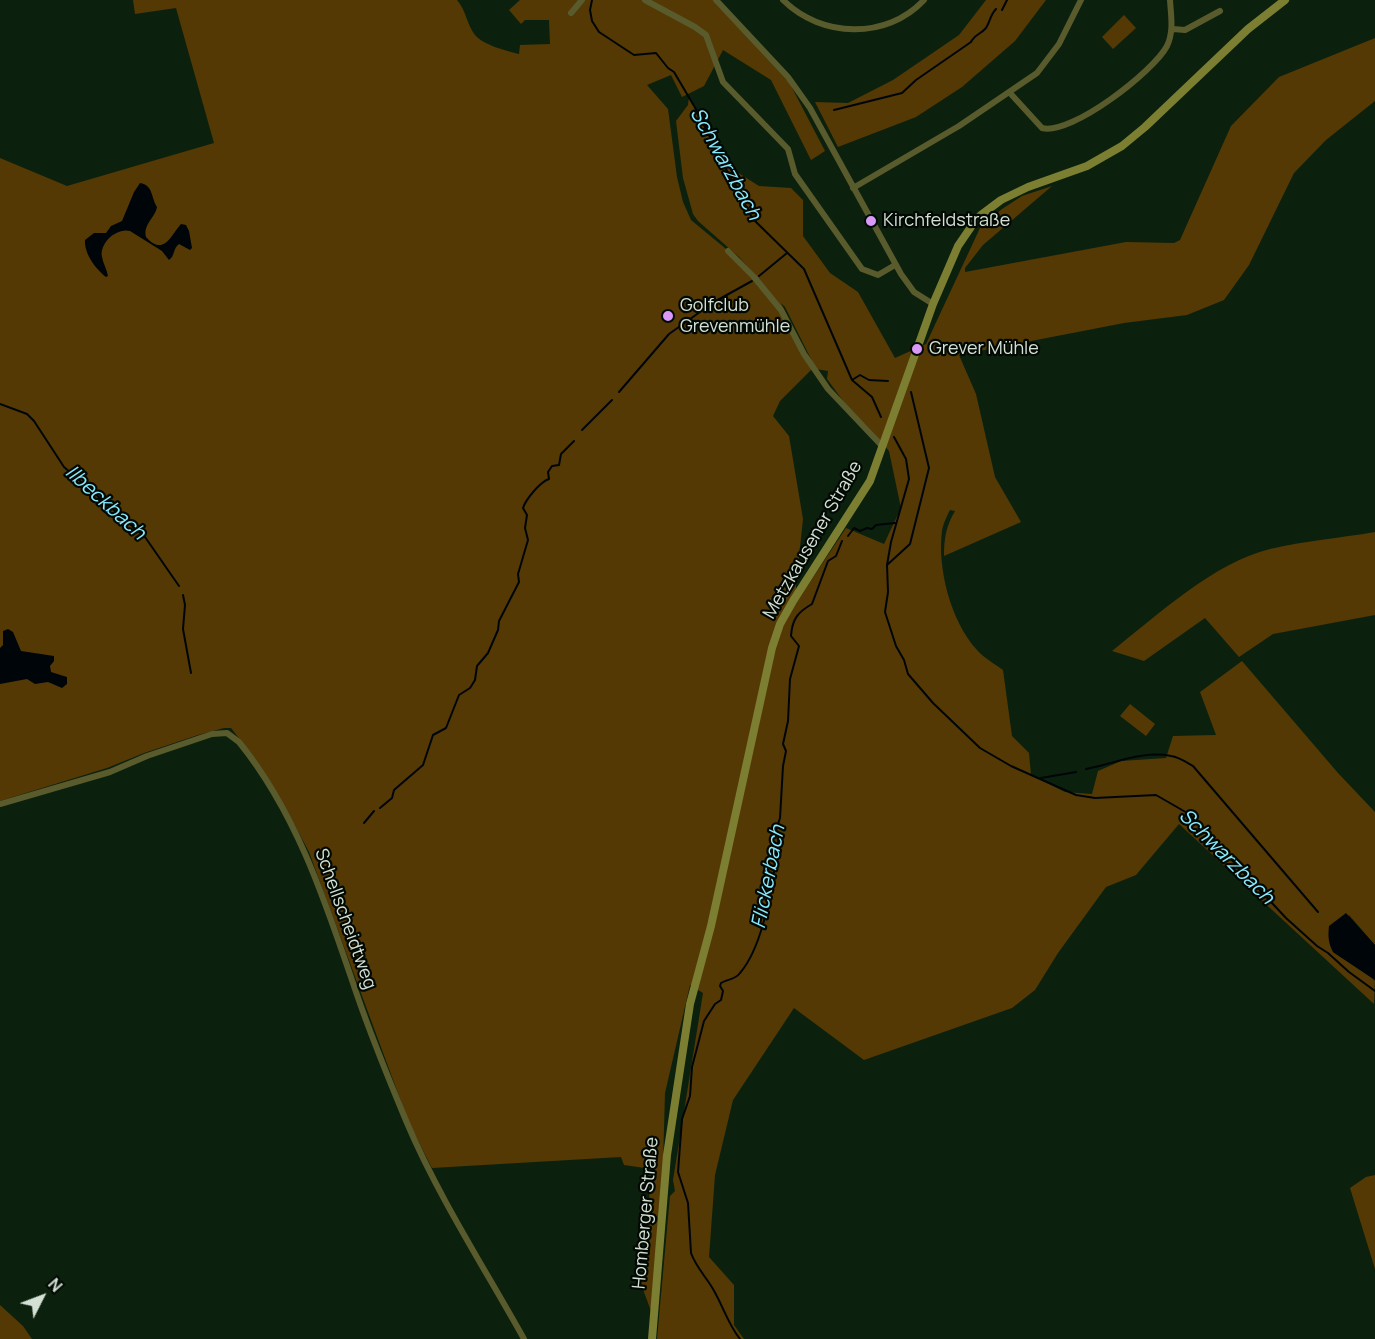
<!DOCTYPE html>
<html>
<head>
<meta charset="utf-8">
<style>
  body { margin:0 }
  #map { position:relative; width:1375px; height:1339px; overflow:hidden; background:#0c210d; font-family:Manrope,sans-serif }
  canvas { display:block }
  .north { position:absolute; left:12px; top:1267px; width:60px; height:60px; -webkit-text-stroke:4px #020803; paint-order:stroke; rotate:48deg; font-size:16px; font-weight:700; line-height:24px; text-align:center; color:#d3e0d3 }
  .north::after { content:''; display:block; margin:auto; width:21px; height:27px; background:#d3e0d3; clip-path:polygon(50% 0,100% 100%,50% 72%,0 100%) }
</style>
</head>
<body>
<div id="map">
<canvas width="1375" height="1339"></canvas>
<div class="north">N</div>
</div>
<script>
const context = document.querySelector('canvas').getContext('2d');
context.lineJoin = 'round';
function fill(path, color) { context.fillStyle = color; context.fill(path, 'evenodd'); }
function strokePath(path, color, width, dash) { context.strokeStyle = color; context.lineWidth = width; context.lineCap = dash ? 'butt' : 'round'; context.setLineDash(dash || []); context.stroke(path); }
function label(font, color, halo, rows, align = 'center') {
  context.font = font + ' Manrope,sans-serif'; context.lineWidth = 4.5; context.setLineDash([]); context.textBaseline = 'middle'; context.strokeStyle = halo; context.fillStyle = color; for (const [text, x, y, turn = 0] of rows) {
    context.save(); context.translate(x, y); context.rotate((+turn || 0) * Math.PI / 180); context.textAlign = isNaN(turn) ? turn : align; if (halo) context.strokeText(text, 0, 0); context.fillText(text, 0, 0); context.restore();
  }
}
fill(new Path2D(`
  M 133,0 L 457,0 C 466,10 467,25 475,35 C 483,45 507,51 519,54 L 520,45 L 550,44 L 549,20 L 525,20 L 521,24 L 509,10 L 520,0 L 713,0 L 789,82 L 825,151 L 811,160 L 771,80 L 723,50 L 704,86 L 682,97 L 671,75 L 647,85 L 668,109 L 677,177 L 683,202 L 691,220 L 737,258 L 763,284 L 739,257 L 698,221 L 693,214 L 683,178 L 676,121 L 688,105 L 689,97 L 716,151 L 729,167 L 759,186 L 791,188 L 803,200 L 803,236 L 830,273 L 858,292 L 895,358 L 926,344 L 980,228 L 1002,209 L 1022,196 L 1052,186 L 983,245 L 965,268 L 965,272 L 1126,242 L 1174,243 L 1180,240 L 1231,126 L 1279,77 L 1375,38 L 1375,101 L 1326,140 L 1294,173 L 1249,265 L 1224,300 L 1187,315 L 1124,323 L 959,355 L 976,394 L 995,477 L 1021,522 L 944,556 C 944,539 946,526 955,511 L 950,510 C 947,516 943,524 942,531 C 937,568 951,622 977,650 C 984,658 995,664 1003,670 L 1012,736 L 1029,753 L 1031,775 L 1065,792 L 1092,794 L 1098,771 L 1121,761 L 1166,758 L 1173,736 L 1216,735 L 1200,692 L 1242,661 L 1338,773 L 1375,812 L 1375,945 L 1349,915 L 1333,952 L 1372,978 L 1375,981 L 1374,1004 L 1179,824 L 1136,875 L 1106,887 L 1058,953 L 1035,990 L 1012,1008 L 864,1060 L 794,1008 L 733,1100 L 715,1175 L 709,1257 L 734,1285 L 734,1325 L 744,1339 L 657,1339 L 670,1196 L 675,1191 L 673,1180 L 703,993 L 690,985 L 665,1093 L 662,1198 L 651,1311 L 641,1284 L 650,1201 L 645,1168 L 624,1165 L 621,1157 L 432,1168 L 409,1123 L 309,852 C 287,809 262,766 231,728 L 224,728 L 198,735 L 144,753 L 107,768 L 0,801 L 0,158 L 67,186 L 214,143 L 176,8 L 135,14 ZM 781,303 L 785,307 L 816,369 L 828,371 L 827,379 L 852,413 L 866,425 L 889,451 L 901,508 L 884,544 L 846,528 L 796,603 L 796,585 L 803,519 L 789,436 L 773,416 L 780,401 L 813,368 Z
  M 986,0 L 1046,0 L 1015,41 L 962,87 L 916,117 L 838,147 L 815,102 L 848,103 L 893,80 L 959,35 Z
  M 1124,15 L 1136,28 L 1113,49 L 1102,37 Z
  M 1375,532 L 1375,615 L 1273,634 L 1239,657 L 1205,618 L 1144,661 L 1112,651 C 1156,616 1215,562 1270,549 C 1304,541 1340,538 1375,532 Z
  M 1130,704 L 1155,724 L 1146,736 L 1120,716 Z
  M 1375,1175 L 1375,1269 L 1350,1188 L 1366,1177 Z
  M 0,1305 L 23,1326 L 32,1339 L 0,1339 Z`), '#543905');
fill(new Path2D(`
  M 140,183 C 153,185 151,197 157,207 C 155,218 143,224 146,237 C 164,257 171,235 181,224 L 186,225 L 189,231 L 192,248 L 190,250 L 179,244 C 173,248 175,256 169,260 L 162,251 L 130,231 C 117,227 99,243 102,257 C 103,263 107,270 108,276 L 106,277 C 96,269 84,254 85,240 L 94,233 L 106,233 L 111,226 L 122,221 L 134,192 Z
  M 8,629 L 13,632 L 21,651 L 54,656 L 54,661 L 50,666 L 51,672 L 67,677 L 67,684 L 62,688 L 48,682 L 35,684 L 27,679 L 0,684 L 0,648 L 3,645 L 3,631 Z
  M 1346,913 L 1375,945 L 1375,980 L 1333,952 C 1328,942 1328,936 1329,926 Z`), '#00050a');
strokePath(new Path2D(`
  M 592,0 L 590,10 L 592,21 L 599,32 L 634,55 L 656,53 L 668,68 L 674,72 L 697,111 L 732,181 L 738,188 L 741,200 L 746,206 L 752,218 L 804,269 L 852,380 L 872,397 L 881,417
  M 1002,10 L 1007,0
  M 834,110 L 902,93 L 916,80 L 971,42 C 974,35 981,34 986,28 C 990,22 990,15 996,9
  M 759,276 L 787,253
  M 852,380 L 860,375 L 869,380 L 888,381
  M 619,392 L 669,334 L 714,302 L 752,281
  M 0,404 L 27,414 L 34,421 L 64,467 L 145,537 L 179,586
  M 582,430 L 612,400
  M 894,437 L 906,459 L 909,479 L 891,542 L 887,565 L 888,592 L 885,612 L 896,646 L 904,660 L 908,674 L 933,703 L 980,748 L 1011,766 L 1076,795 L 1095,798 L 1156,795 L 1189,814 L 1286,918 L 1317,946 L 1328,953 L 1349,972 L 1375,991
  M 848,536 L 854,528 L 860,531 L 867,528 L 872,529 L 876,525 L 895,523
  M 887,565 L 910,544 L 929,468 L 911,392
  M 183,595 L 185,605 L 183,629 L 191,673
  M 1086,769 C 1113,764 1144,750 1171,756 C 1179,757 1186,762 1193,766 L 1318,912
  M 1041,778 L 1076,772
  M 380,808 L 392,798 L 394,790 L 423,765 L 433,735 L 446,728 L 459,695 L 470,688 L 475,680 L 477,666 L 488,653 L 498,630 L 499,621 L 519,582 L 518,574 L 528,540 L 525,528 L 527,515 L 523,508 C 526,499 540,482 549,479 L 548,472 L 552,466 L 559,465 L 561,454 L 574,441
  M 364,823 L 374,811
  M 740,1339 C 728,1324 723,1306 713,1289 C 706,1277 696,1267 691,1253 L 688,1203 L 678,1172 L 682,1119 L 690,1096 L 692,1067 L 704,1021 L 715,1004 L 721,1000 L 723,991 L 720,986 L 721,983 C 727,979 735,980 740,973 C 765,944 775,872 779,834 L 776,830 L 780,818 L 783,766 L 786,751 L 783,744 L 788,721 L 790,679 L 799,646 L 791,636 C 792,619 798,612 812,604 L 828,561 L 836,556 L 842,541`), '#00050a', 2);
strokePath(new Path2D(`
  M 645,0 L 695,27 L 706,35 L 723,82 L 788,149 L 795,174 L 862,269 L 878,275 L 895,265
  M 716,0 L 788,77 L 810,108 L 901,274 L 914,292 L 933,304
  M 783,0 C 821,38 887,40 924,0
  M 571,13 L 582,0
  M 1173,29 L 1185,30 L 1220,11
  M 1010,93 L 1042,128 C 1071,136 1154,71 1167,46 C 1174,31 1171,16 1170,0
  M 853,188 L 959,126 L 1037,73 L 1059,44 L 1081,0
  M 728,251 L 754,277 L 781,310 L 804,354 L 828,389 L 882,446
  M 0,804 L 110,772 L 147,756 L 212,734 L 227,733 L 239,742 C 298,815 326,904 356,992 C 371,1036 389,1080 407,1123 C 438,1196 485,1269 524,1339`), '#595b2d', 6);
strokePath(new Path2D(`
  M 652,1339 L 667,1155 L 690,1004 L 711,926 L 772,648 L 780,624 L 793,601 L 870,481 L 933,304 L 958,246 L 973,224 L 981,215 L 1001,200 L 1028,187 L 1087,166 L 1122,146 L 1145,127 L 1248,29 L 1285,0`), '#7c7f31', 8);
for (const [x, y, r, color] of [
  [871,221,6,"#d99af7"],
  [668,316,6,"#d99af7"],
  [917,349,6,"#d99af7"]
]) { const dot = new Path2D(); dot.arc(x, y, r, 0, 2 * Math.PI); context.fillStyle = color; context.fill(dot); strokePath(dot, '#020803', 2); }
label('18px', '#d3e0d3', '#020803', [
  ["Kirchfeldstraße",883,221],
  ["Golfclub",680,306],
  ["Grevenmühle",680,327],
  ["Grever Mühle",929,349]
], 'left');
label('18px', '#d3e0d3', '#020803', [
  ["Metzkausener Straße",813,540,-60],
  ["Schellscheidtweg",345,919,70],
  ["Homberger Straße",646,1213,-85]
]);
label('italic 20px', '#89eafe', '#020803', [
  ["Schwarzbach",725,164,61],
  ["Ilbeckbach",105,503,42],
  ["Schwarzbach",1226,857,45],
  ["Flickerbach",769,877,-79]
]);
</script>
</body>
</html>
